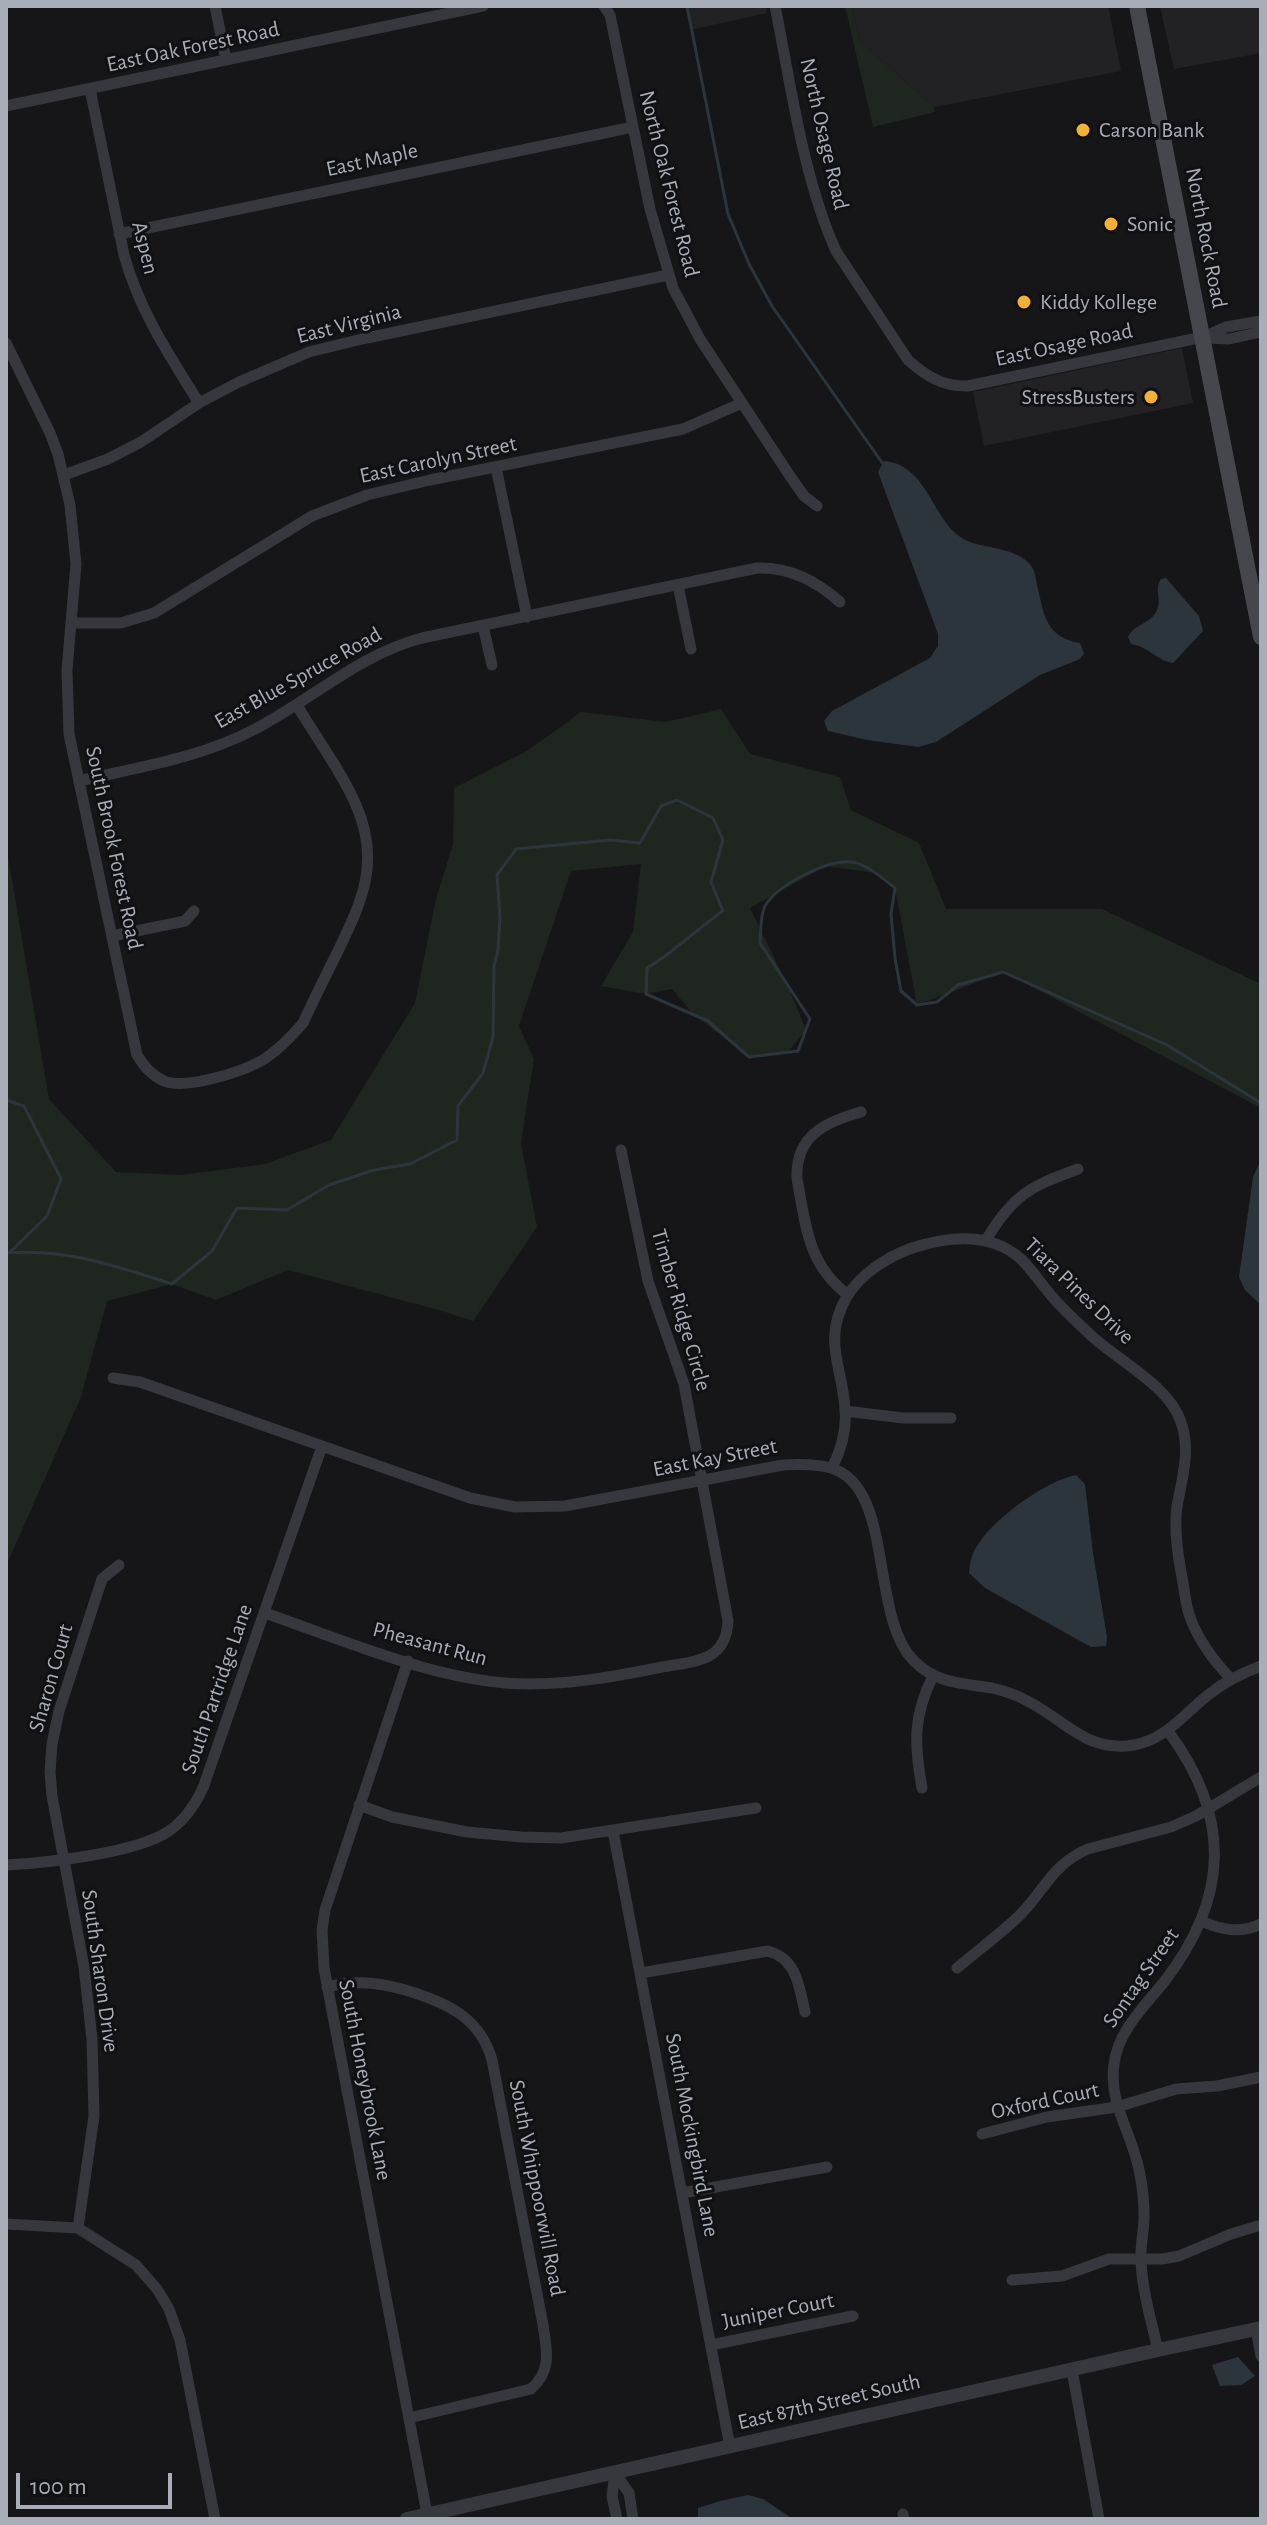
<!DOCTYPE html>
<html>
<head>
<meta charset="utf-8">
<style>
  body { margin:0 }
  #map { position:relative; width:1267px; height:2525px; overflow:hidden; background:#161618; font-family:"Alegreya Sans",sans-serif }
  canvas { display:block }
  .frame { position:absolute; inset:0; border:8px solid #a8adb8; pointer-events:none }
  .scale { position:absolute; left:16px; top:2473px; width:156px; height:36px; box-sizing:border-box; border:4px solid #a8adb8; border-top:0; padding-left:10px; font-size:24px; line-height:28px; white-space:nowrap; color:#a8adb8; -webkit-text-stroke:6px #111113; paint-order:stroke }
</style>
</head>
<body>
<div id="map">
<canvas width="1267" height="2525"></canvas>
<div class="frame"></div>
<div class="scale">100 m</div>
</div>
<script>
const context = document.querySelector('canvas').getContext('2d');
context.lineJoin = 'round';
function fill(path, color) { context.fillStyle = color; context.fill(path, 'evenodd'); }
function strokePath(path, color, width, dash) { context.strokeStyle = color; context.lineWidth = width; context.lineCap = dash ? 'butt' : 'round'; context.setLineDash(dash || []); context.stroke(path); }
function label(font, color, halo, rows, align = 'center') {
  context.font = font + ' "Alegreya Sans",sans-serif'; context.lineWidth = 6; context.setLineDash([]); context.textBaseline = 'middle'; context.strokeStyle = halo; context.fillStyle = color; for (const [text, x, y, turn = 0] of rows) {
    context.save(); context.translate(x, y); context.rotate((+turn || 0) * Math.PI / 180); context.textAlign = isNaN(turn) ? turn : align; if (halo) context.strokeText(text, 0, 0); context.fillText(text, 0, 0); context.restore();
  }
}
fill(new Path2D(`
  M 685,6 L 766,6 L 767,13 L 690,30 Z
  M 852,6 L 1108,6 L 1121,71 L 934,107 L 859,40 Z
  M 1160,6 L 1261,6 L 1261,53 L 1174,69 Z
  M 1182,348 L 1193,403 L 984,446 L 973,392 Z`), '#222225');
fill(new Path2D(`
  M 845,6 L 852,6 L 859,40 L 934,107 L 935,112 L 873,127 Z
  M 721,709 L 750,754 L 840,777 L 851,810 L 919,843 L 946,909 L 1102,909 L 1261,984 L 1261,1108 L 1004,972 L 917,1005 L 895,888 L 875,873 L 826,866 L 750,908 L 788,986 L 806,1030 L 787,1053 L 749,1057 L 693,1014 L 672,989 L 646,994 L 601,986 L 633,932 L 641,864 L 571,871 L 519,1026 L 534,1059 L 521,1143 L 537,1227 L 473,1321 L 439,1310 L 288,1270 L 216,1300 L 172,1284 L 107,1301 L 81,1397 L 6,1566 L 6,844 L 49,1099 L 116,1172 L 181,1175 L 265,1164 L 331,1140 L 415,1003 L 436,899 L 453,844 L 454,788 L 527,751 L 581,712 L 666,722 Z`), '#1e261f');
fill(new Path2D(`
  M 884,461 C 931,465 932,528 970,542 C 989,549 1019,548 1032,567 C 1035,572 1036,579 1037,585 C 1044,614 1045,637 1080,643 L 1084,653 L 1080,659 L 1040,675 L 936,742 L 918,747 L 867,740 L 828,731 L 824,721 L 832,711 L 930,658 L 938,646 L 938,634 L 878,472 Z
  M 1166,578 L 1199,616 L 1203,631 L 1173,663 C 1156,660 1149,647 1131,644 L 1128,637 C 1134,624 1151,624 1157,610 C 1162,600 1154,589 1161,579 Z
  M 1261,1159 L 1261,1305 L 1245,1290 L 1239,1277 L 1253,1177 Z
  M 1076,1475 L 1085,1484 L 1093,1553 L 1107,1637 L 1106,1646 L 1091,1647 L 985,1588 L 969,1573 C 970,1561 972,1552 979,1543 C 996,1517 1046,1481 1076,1475 Z
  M 1238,2357 L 1255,2376 L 1241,2385 L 1220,2386 L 1212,2365 Z
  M 748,2495 L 763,2499 L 793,2519 L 698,2519 L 698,2508 L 720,2501 Z`), '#2c353c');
strokePath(new Path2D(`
  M 687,6 L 728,214 L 749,264 L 772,306 L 883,464
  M 6,1100 L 24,1106 L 61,1179 L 47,1216 L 10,1252
  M 6,1253 C 66,1248 115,1266 172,1284 L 212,1251 L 237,1208 L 287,1210 L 329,1185 L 374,1170 L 410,1164 L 457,1140 L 458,1106 L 483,1073 L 493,1037 L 494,966 L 498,950 L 500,918 L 497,875 L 516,849 L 610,840 L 640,843 L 661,806 L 677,800 L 713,818 L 723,840 L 711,882 L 723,911 C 697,929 674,952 647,968 L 646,994 L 708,1021 L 749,1057 L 798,1051 L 810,1019 L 760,943 C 761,932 760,915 765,906 C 777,885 828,859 852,862 C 867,864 883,879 895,888 L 891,914 L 895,958 L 901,991 L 917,1005 L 937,1002 L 958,985 L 1003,972 L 1167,1045 L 1261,1103`), '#2c353c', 3);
strokePath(new Path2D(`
  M 215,6 L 226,60
  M 604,6 L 610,15 L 650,209 L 673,288 L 700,339 L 790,476 L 804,496 L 817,506
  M 775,6 C 791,85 803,178 836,251 L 908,360 C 926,376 943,387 968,386 L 1203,337 L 1226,327 L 1261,321
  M 90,89 L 124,255 C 140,312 168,353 199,403
  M 6,106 L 483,6
  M 119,234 L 633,127
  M 1207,338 L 1229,339 L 1261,332
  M 6,343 L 50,433 L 58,454 L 70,505 L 76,564 L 67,670 L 69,734 L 137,1055 C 144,1066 151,1075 164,1081 C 186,1090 246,1071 266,1058 C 280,1048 292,1036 303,1023 C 314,999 326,975 338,951 C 362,901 381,862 356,805 C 341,770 316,738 297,705
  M 496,467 L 527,617
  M 64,475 L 108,459 L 141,442 L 199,403 L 239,382 L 309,352 L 362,339 L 668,275
  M 678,585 L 691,649
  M 71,623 L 121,623 L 154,613 L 312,516 L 367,495 L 430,480 L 683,429 L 742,403
  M 483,626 L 492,665
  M 79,781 C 139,767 201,758 255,729 C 311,700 360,654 422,638 L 757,568 C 790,567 816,581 840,602
  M 112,936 L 185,921 L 194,911
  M 986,1240 C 1013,1195 1029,1187 1078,1169
  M 848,1295 C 807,1264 806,1225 797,1179 C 795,1136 825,1122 861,1112
  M 113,1378 L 140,1382 L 470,1498 L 515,1507 L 565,1506 L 783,1465 C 799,1464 816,1464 831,1468 C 895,1487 869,1616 914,1661 C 937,1684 962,1683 992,1688 C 1005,1691 1019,1696 1031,1703 C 1067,1722 1088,1753 1134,1745 C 1166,1739 1184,1714 1208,1695 C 1224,1682 1242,1673 1261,1666
  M 845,1411 L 903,1418 L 951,1418
  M 832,1468 C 841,1450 847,1431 845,1410 C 843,1367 822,1342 846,1298 C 860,1274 887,1257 912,1248 C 949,1236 991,1232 1021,1259 C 1034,1272 1044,1288 1056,1301 C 1068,1314 1082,1327 1095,1339 C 1122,1362 1170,1388 1181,1422 C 1191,1450 1182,1479 1177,1506 C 1174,1528 1177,1550 1181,1572 C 1184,1586 1185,1601 1189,1614 C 1197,1639 1214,1661 1231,1679
  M 265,1613 C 346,1641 443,1684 529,1684 C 574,1684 618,1676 662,1667 C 695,1661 726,1662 728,1621 L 684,1384 L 648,1281 L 621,1150
  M 408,1661 L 325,1910 L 322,1930 L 324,1968 L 427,2514
  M 922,1788 C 914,1744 913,1716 933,1676
  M 359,1805 L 392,1817 L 467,1832 L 521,1837 L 561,1838 L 756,1808
  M 613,1831 L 730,2447
  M 6,1865 C 46,1863 137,1853 169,1831 C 185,1820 195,1805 203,1788 L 322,1446
  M 1201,1921 C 1222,1930 1240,1934 1261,1924
  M 957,1968 C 978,1950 1002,1933 1021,1914 C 1045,1889 1054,1863 1088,1849 L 1171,1827 L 1196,1816 L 1261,1777
  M 641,1973 L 768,1951 C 797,1959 799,1986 805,2012
  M 327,1987 C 359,1979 384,1983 415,1993 C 451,2005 481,2020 492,2060 L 543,2325 C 547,2350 552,2371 531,2389 L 409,2418
  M 982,2134 L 1047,2117 L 1117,2107 L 1176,2089 L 1217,2086 L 1261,2077
  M 682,2193 L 827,2167
  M 6,2224 L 78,2228 L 136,2265 L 157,2289 L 169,2309 L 180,2340 L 215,2519
  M 78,2228 L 94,2116 L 92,2039 L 84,1967 L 52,1796 L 50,1772 L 52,1744 L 59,1711 L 102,1579 L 119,1565
  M 1012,2280 L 1062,2276 L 1109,2259 L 1162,2259 L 1179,2256 L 1231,2234 L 1261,2225
  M 1256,2329 L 1261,2356
  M 711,2345 L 853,2316
  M 1158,2350 C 1151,2320 1142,2290 1141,2260 C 1140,2246 1144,2231 1144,2217 C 1144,2203 1143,2189 1140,2175 C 1134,2136 1108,2104 1114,2064 C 1118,2031 1144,2007 1164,1982 C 1229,1898 1232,1817 1168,1731
  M 1072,2370 L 1099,2519
  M 615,2473 L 629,2493 L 633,2519
  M 615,2473 L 612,2496 L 617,2519
  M 903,2514 L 904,2519`), '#37383d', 11);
strokePath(new Path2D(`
  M 407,2519 L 1158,2350 L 1261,2328`), '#37383d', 14);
strokePath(new Path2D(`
  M 1137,6 L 1261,637`), '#45474d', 16);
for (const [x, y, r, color] of [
  [1083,130,8,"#f2b134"],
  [1111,224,8,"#f2b134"],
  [1024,302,8,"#f2b134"],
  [1151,397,8,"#f2b134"]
]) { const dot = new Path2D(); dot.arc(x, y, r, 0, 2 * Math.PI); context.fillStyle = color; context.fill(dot); strokePath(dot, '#111113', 3); }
label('22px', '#a8adb8', '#111113', [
  ["East Oak Forest Road",193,47,-12],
  ["North Osage Road",824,134,77],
  ["East Maple",372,160,-12],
  ["North Oak Forest Road",669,184,76],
  ["North Rock Road",1206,238,79],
  ["Aspen",145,248,76],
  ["East Virginia",349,324,-14],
  ["East Osage Road",1064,345,-12],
  ["East Carolyn Street",438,460,-12],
  ["East Blue Spruce Road",298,678,-29],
  ["South Brook Forest Road",114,848,78],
  ["Tiara Pines Drive",1079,1291,44],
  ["Timber Ridge Circle",681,1310,74],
  ["East Kay Street",715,1458,-11],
  ["Pheasant Run",430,1644,15],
  ["Sharon Court",51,1678,-74],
  ["South Partridge Lane",217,1689,-71],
  ["South Sharon Drive",100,1971,82],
  ["Sontag Street",1141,1978,-55],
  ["South Honeybrook Lane",365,2080,79],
  ["Oxford Court",1045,2101,-12],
  ["South Mockingbird Lane",692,2135,79],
  ["South Whippoorwill Road",537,2188,79],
  ["Juniper Court",778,2311,-11],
  ["East 87th Street South",829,2402,-13]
]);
label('22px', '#a8adb8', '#111113', [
  ["Carson Bank",1099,130],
  ["Sonic",1127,224],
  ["Kiddy Kollege",1040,302],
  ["StressBusters",1135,397,"right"]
], 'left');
</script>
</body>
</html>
